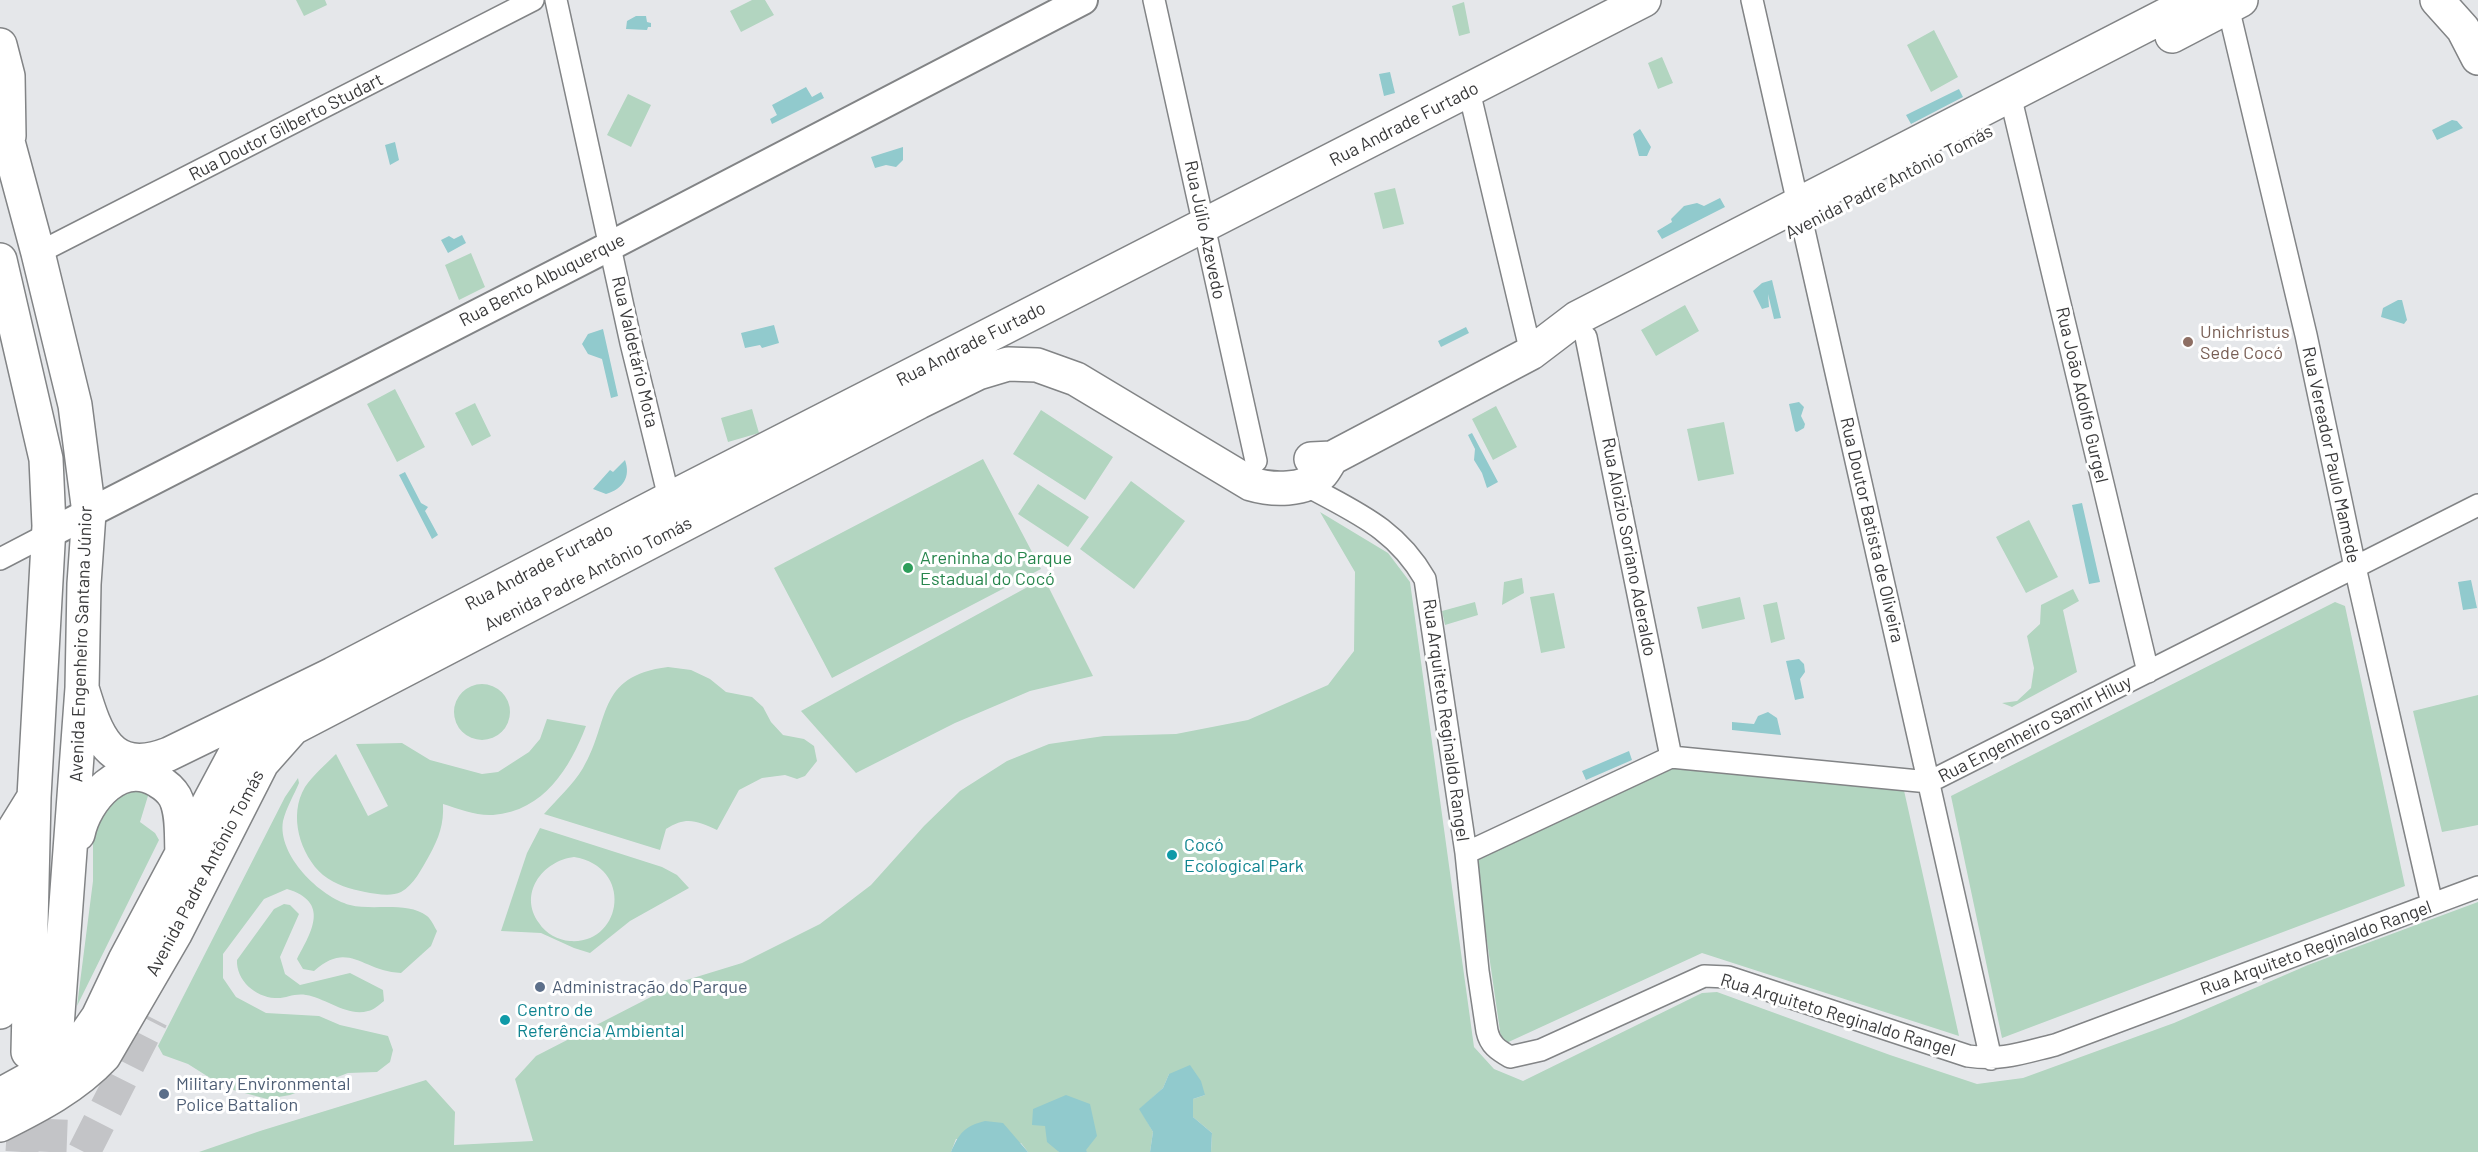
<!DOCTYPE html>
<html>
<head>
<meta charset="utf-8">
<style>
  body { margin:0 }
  canvas { display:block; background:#e5e7ea }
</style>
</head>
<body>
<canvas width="2478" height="1152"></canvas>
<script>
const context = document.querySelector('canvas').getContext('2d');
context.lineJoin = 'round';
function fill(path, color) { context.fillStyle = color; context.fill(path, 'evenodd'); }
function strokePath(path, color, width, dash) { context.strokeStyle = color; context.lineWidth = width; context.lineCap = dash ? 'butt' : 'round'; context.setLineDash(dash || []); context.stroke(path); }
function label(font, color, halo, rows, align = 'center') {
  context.font = font + ' Barlow,sans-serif'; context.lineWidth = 6; context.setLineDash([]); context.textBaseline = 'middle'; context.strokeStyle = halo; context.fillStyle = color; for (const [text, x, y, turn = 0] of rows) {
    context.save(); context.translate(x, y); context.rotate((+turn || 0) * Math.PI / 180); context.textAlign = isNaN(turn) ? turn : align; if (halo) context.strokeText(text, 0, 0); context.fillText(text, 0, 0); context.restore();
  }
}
fill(new Path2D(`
  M 296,0 L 325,0 L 327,5 L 304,16 Z
  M 752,0 L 765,0 L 774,15 L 741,32 L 730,11 Z
  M 1464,2 L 1470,33 L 1459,36 L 1452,6 Z
  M 1934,30 L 1958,77 L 1931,92 L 1907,45 Z
  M 1662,57 L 1673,83 L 1658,89 L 1648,63 Z
  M 628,94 L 651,105 L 631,147 L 607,135 Z
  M 1395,188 L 1404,224 L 1383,229 L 1374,193 Z
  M 471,253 L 485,287 L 459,300 L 445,265 Z
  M 1685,305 L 1699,331 L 1656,356 L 1641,330 Z
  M 395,389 L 425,447 L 397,462 L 367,404 Z
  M 475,403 L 491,436 L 472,446 L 455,413 Z
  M 1496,406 L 1517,447 L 1493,460 L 1472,419 Z
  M 752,409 L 759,433 L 728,442 L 721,418 Z
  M 1041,410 L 1113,457 L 1085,500 L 1013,454 Z
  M 1724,422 L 1734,474 L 1698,481 L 1687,429 Z
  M 983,459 L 1041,569 L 832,678 L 774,568 Z
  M 1131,481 L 1185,521 L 1134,589 L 1080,549 Z
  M 1038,484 L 1089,517 L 1068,547 L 1018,514 Z
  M 1320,512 L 1388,553 L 1410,582 L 1474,1047 L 1494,1069 L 1523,1081 L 1702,993 L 1717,992 L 1890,1055 L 1977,1084 L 2023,1078 L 2174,1023 L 2308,965 L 2478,902 L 2478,1152 L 1211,1152 L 1212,1133 L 1193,1117 L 1193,1099 L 1205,1095 L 1169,1074 L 1163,1088 L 1140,1109 L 1153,1132 L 1150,1152 L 1087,1152 L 1045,1126 L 1059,1152 L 1028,1152 L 1021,1143 L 956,1139 L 951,1152 L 199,1152 L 260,1131 L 426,1080 L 455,1112 L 454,1145 L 533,1141 L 515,1079 L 536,1056 L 680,982 L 742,963 L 820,924 L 871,885 L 924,826 L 960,791 L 1007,761 L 1049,744 L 1104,736 L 1176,734 L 1248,720 L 1328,685 L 1354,651 L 1355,572 Z
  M 2029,520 L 2058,577 L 2026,593 L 1996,537 Z
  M 1044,578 L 1093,676 L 1030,691 L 955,723 L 856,773 L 801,711 Z
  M 1522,578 L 1524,593 L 1502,605 L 1504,582 Z
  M 2073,589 L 2079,601 L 2063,610 L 2077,672 L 2012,707 L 2002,703 L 2017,701 L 2031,688 L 2034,668 L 2027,636 L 2040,624 L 2041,605 Z
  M 1554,593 L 1565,648 L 1541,653 L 1530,597 Z
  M 1740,597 L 1745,619 L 1702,629 L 1697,607 Z
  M 1475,602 L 1478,615 L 1445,625 L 1442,611 Z
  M 1777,602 L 1785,639 L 1771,643 L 1763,605 Z
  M 2335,602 L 2345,606 L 2405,886 L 2002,1038 L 1951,796 Z
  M 668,667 L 691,670 L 710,679 L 726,692 L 752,697 L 763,707 L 771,722 L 783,735 L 804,739 L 814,746 L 817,761 L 805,776 L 797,779 L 785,775 L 762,778 L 739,790 L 717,830 C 696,821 687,816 666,829 L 660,850 L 544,814 C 557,799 573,785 583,768 C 611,721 595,676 668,667 Z
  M454 712a28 28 0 1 1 56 0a28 28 0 1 1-56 0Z
  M 2478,695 L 2478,825 L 2442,832 L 2413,711 Z
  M 547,719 L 586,726 C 570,768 544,811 493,815 C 476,816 459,809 443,804 C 444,824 439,838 429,856 C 422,868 414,885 401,892 C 391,897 376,894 365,892 C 350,889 336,885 323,875 C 300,855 288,815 305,787 C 313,775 326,764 336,754 L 368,816 L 388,806 L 356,744 L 402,743 L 430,760 L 482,774 L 498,772 L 529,752 L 540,739 Z
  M 1672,764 L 1903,786 L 1959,1036 L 1702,953 L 1502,1045 L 1475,858 Z
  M 298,778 L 299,783 C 294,795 286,808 283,821 C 277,855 320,897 350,905 C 373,911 407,901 427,916 C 431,919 434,926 437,931 L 431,946 L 401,973 C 361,971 349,940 314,971 L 303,969 L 297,959 C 312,931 330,902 287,889 L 264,899 L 223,954 L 223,978 L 236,997 L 266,1013 L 319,1016 L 340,1025 L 388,1036 L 393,1050 L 390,1062 L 377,1072 L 348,1073 L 290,1095 L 267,1099 L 226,1088 L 188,1064 L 163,1055 L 158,1046 L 285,797 Z
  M 151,786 L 140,822 L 155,833 L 159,840 L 77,1006 L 93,881 L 93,828 L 113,790 Z
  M 540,828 L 662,867 L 677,875 L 689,888 L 630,921 L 590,953 L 574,948 L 541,933 L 501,931 L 527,853 ZM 574,857 C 635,867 622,945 570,941 C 558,940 546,934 539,923 C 518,894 542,861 574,857 Z
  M 284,904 L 290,905 L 299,914 L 280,957 L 285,974 L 300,985 L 350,973 L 383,990 L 384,1001 C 380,1004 374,1010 368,1011 C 347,1017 326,998 306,995 C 293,993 286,999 275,998 C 255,997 236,980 237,960 L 274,909 Z`), '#b2d5c0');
fill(new Path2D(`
  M 636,16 L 646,16 L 647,22 L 651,23 L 651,27 L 648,27 L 647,30 L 626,29 L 627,21 Z
  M 1390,72 L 1395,93 L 1384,96 L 1379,74 Z
  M 806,87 L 812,97 L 821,92 L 824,98 L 772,124 L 770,119 L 777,115 L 772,105 Z
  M 1959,89 L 1963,97 L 1911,124 L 1906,115 Z
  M 2452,120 L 2457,121 L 2463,128 L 2437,140 L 2432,130 Z
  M 1640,129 L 1651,147 L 1647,156 L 1639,156 L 1633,134 Z
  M 395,142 L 399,160 L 390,165 L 385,145 Z
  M 903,147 L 903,160 L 896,167 L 886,165 L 875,168 L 871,157 Z
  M 1720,198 L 1725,207 L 1662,239 L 1657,231 L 1672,222 L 1671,219 L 1684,206 L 1697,203 L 1704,206 Z
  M 462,235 L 466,243 L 448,253 L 441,240 L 449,236 L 454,239 Z
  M 1772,280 L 1781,318 L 1774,319 L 1768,294 L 1769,307 L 1762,309 L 1753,291 L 1762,283 Z
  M 2398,300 L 2402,300 L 2407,320 L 2404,324 L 2381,317 L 2383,308 Z
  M 774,325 L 779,343 L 762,348 L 760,345 L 745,348 L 741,333 Z
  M 1466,327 L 1469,333 L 1441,347 L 1438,341 Z
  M 603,329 L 618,396 L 611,398 L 602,359 L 588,354 L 582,344 L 588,334 Z
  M 1799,402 L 1804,407 L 1801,416 L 1805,424 L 1804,428 L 1797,432 L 1795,431 L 1789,404 Z
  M 1472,433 L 1498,482 L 1487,488 L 1482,473 L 1474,460 L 1475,449 L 1468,435 Z
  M 625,460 C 631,477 623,489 606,494 L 593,489 L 610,470 L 613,472 Z
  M 405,472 L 421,503 L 428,507 L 425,511 L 438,535 L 432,539 L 399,475 Z
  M 2082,503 L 2100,582 L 2089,584 L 2072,505 Z
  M 2471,580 L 2477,608 L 2463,610 L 2458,582 Z
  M 1799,659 L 1804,664 L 1805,672 L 1800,679 L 1804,698 L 1795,700 L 1786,661 Z
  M 1768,712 L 1777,718 L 1781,735 L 1732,730 L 1732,722 L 1754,724 L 1758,716 Z
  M 1629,751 L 1632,760 L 1586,780 L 1582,771 Z
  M 1190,1065 L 1201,1081 L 1205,1095 L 1193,1099 L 1193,1117 L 1212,1133 L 1211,1152 L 1150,1152 L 1153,1132 L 1139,1109 L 1163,1088 L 1169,1074 Z
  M 1066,1095 L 1090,1104 L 1097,1136 L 1086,1150 L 1087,1152 L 1059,1152 L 1047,1142 L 1045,1126 L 1032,1125 L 1033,1109 Z
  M 985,1121 L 1003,1123 L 1028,1152 L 951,1152 C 959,1133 965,1126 985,1121 Z`), '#91cacd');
strokePath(new Path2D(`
  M 22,1152 L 26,1087
  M 50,1152 L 53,1073
  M 84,1152 L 152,1018`), '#c3c4c7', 33, [33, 16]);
const street = new Path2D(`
  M 556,0 L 631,343 L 672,510
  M 1154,0 L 1256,461
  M 1752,0 L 1991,1059
  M 2228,7 L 2306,335 L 2355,567 L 2432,904
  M 1469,91 L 1531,353
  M 2010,95 L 2148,672
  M 38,253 L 533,0
  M 1586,337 L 1671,757
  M 1304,484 C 1354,512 1395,527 1425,579 L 1466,853 L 1478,971 L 1487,1031 C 1490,1045 1498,1050 1510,1057 L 1541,1050 L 1704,976 L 1728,977 L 1968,1056 C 2002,1061 2022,1053 2055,1045 L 2478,887
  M 0,559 L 50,533
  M 1466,853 L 1671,757 L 1929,782 L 2478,505`);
const secondary = new Path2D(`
  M 50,533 L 610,246 L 1083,0`);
const primary = new Path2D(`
  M 2437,0 L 2463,29 L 2478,58
  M 2172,36 L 2241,0
  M 0,45 L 8,76 L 9,136
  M 0,112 L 38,253 L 75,405 L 89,513 L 84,584 L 82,688 L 56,1040
  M 0,260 L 46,459 L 49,526 L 34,797 L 28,1052
  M 1311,459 L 1332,458 L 1531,353 L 1577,318 L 2195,0
  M 82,688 C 96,734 109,777 169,754 L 333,674 L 669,499 L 1644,0
  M 78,834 C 85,800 121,757 158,781 C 165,785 171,790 175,797 C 183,813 181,835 182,853
  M 0,1012 L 8,839 L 34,797
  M 0,1095 L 62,1061 L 82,1040 L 98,1017 L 125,960 L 237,750 L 255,725 L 272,708
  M 0,1125 C 38,1106 75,1087 104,1056 L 175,934 L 262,763 L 293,728 L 919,402 L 978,373 L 1008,364 L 1037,365 L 1076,379 L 1251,484 C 1271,490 1306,492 1321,474 C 1325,470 1328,463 1332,458`);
strokePath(street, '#828486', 24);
strokePath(secondary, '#828486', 32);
strokePath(primary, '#828486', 36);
strokePath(street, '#fff', 21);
strokePath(secondary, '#fff', 28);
strokePath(primary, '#fff', 33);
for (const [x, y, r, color] of [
  [2188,342,6,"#8d6e63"],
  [908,568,6,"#2e9e5b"],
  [1172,855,6,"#0f9aa8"],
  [540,987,6,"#5c6f8a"],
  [505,1020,6,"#0f9aa8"],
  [164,1094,6,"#5c6f8a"]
]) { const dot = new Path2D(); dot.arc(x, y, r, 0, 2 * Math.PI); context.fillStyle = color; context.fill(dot); strokePath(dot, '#fff', 2); }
label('18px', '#39393a', '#fff', [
  ["Rua Andrade Furtado",1404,124,-27],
  ["Rua Doutor Gilberto Studart",286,127,-27],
  ["Avenida Padre Antônio Tomás",1889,182,-27],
  ["Rua Júlio Azevedo",1205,230,78],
  ["Rua Bento Albuquerque",542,280,-27],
  ["Rua Andrade Furtado",971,344,-27],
  ["Rua Valdetário Mota",635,352,77],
  ["Rua João Adolfo Gurgel",2082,395,77],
  ["Rua Vereador Paulo Mamede",2331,455,78],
  ["Rua Doutor Batista de Oliveira",1872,530,77],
  ["Rua Aloizio Soriano Aderaldo",1629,547,79],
  ["Rua Andrade Furtado",539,567,-28],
  ["Avenida Padre Antônio Tomás",588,574,-27],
  ["Avenida Engenheiro Santana Júnior",81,644,-88],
  ["Rua Arquiteto Reginaldo Rangel",1446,720,82],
  ["Rua Engenheiro Samir Hiluy",2035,729,-27],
  ["Avenida Padre Antônio Tomás",205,873,-62],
  ["Rua Arquiteto Reginaldo Rangel",2316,948,-20],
  ["Rua Arquiteto Reginaldo Rangel",1838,1015,17]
]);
label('18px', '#785e54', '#fff', [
  ["Unichristus",2200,332],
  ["Sede Cocó",2200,353]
], 'left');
label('18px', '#27864d', '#fff', [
  ["Areninha do Parque",920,558],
  ["Estadual do Cocó",920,579]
], 'left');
label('18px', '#0d838f', '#fff', [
  ["Cocó",1184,845],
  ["Ecological Park",1184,866],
  ["Centro de",517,1010],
  ["Referência Ambiental",517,1031]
], 'left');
label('18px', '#4e5e75', '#fff', [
  ["Administração do Parque",552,987],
  ["Military Environmental",176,1084],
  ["Police Battalion",176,1105]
], 'left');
</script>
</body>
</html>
